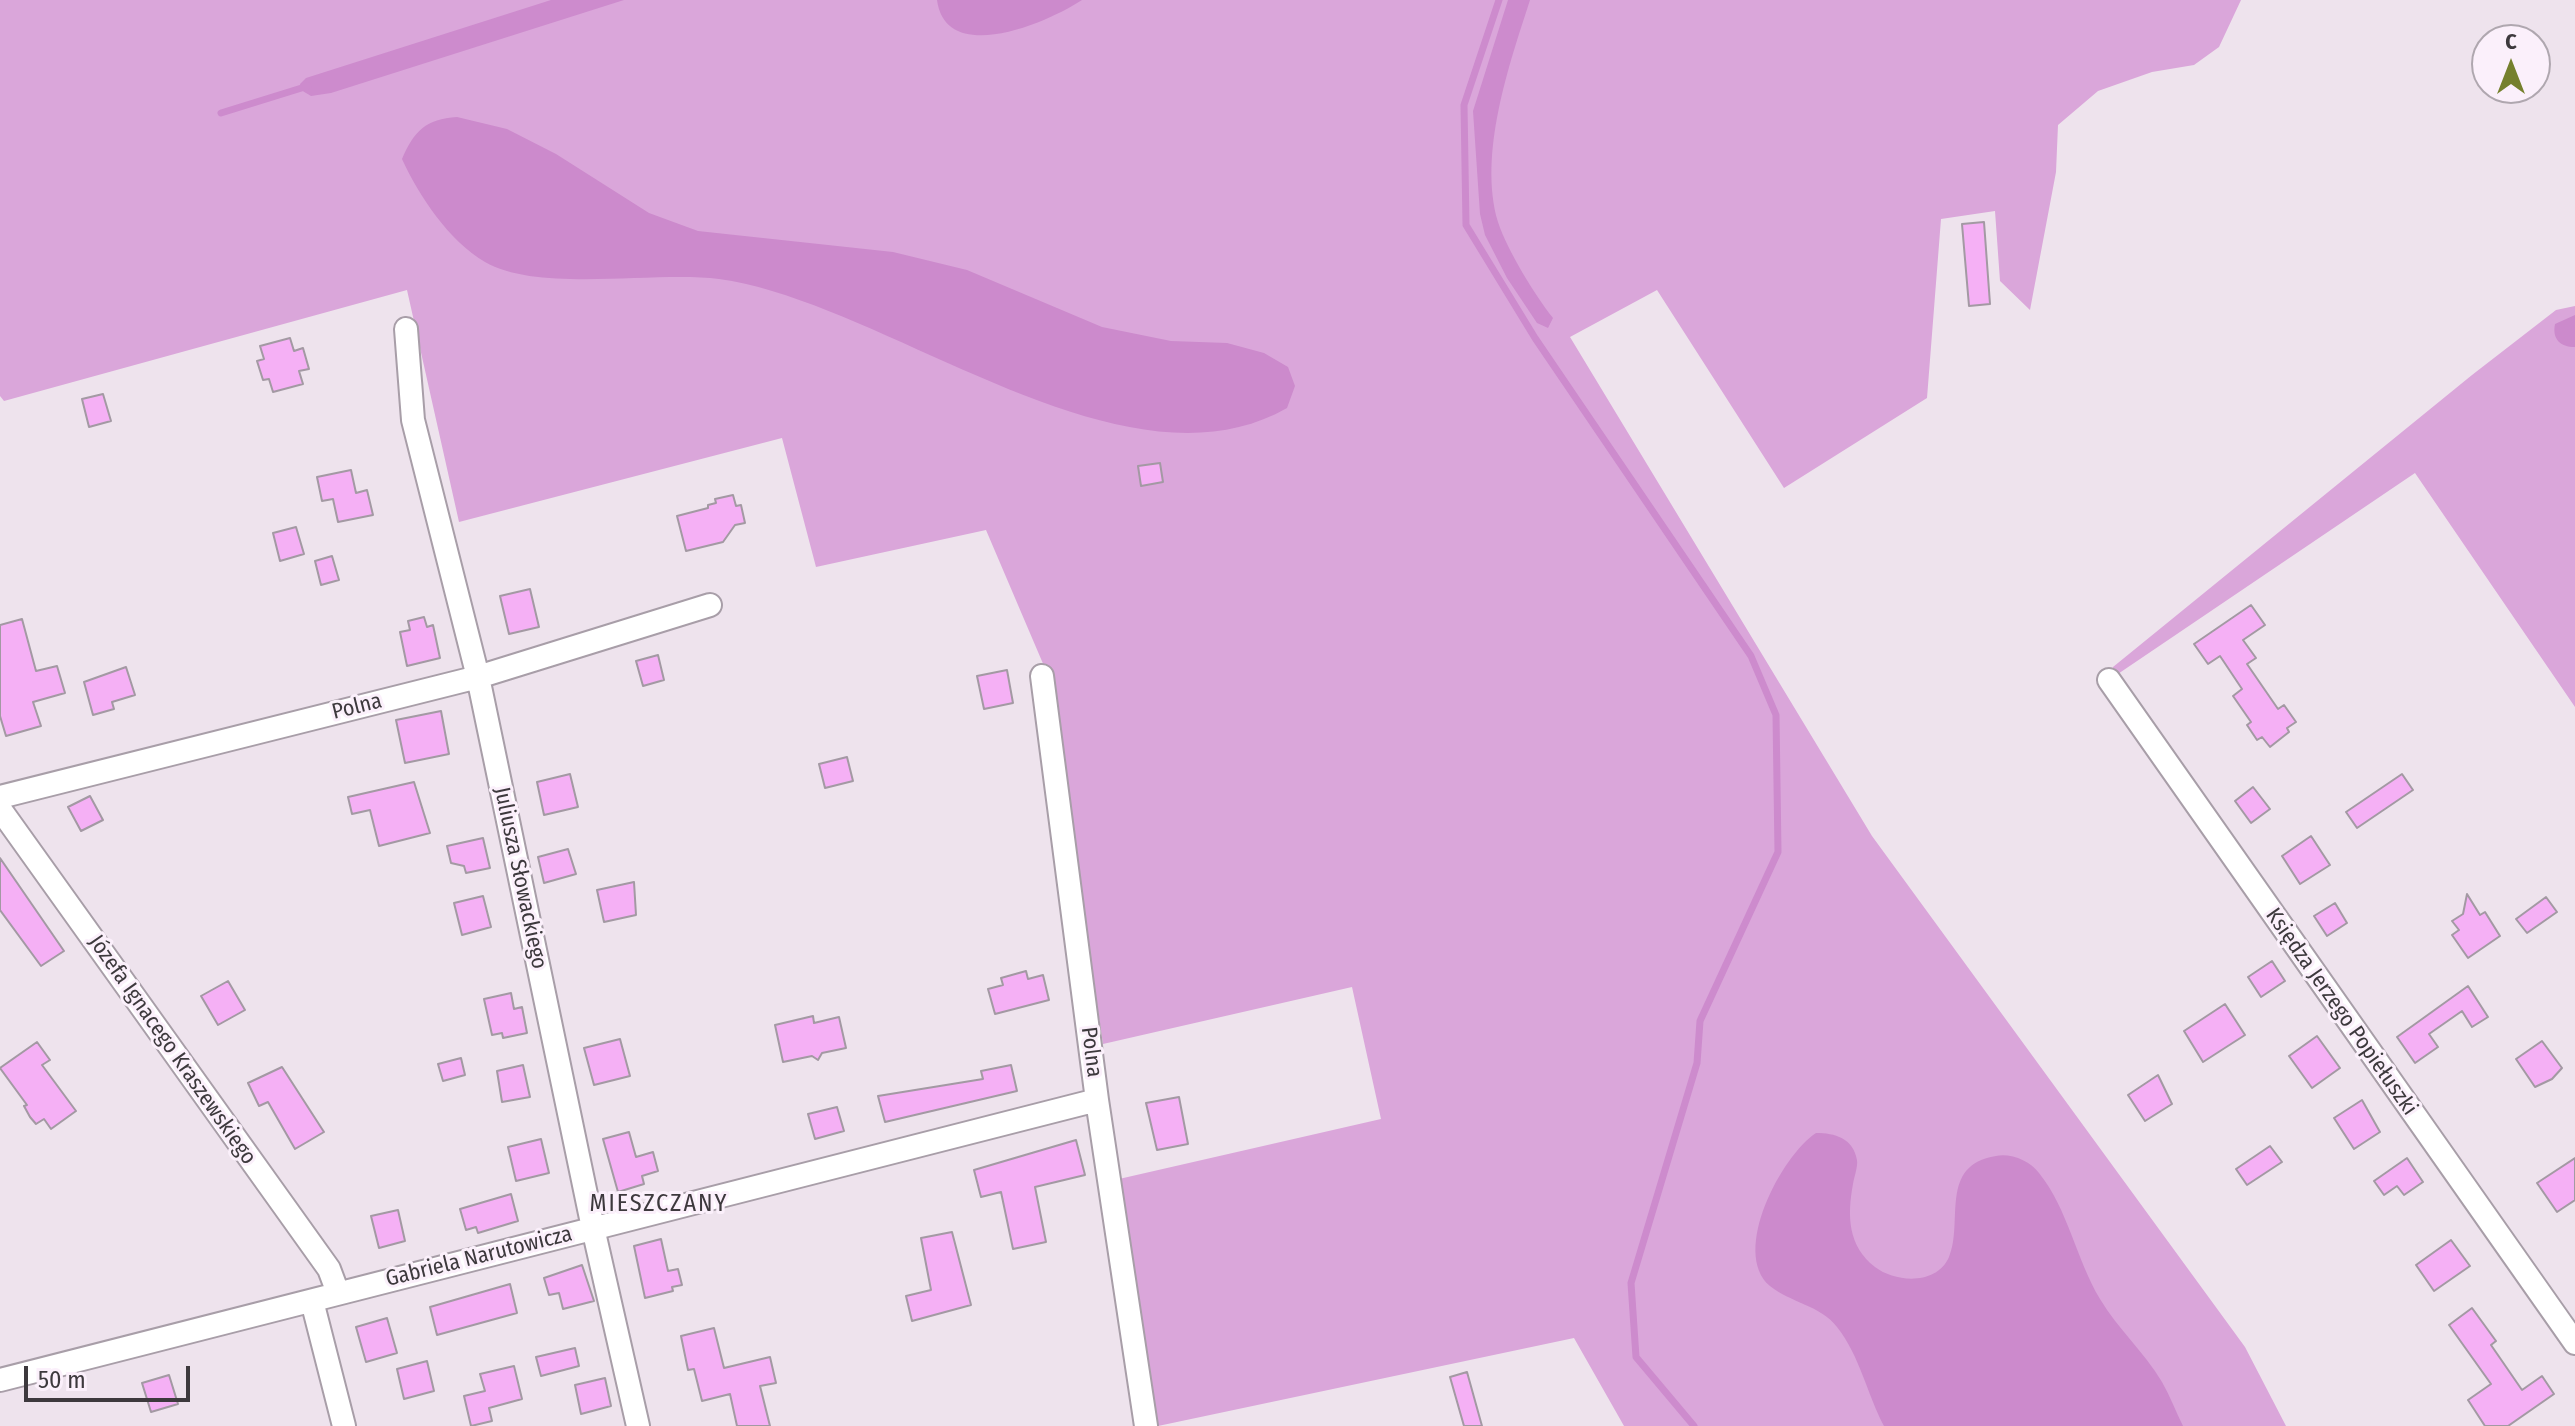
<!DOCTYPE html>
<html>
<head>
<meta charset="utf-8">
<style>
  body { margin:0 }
  #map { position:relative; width:2575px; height:1426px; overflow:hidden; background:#eee3ed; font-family:"Fira Sans Condensed",sans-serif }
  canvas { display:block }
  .north { position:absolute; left:2471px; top:24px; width:80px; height:80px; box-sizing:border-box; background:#fbf0fb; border:2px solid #afa7af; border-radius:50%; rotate:0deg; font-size:22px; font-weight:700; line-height:32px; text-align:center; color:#3d393d }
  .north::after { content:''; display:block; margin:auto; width:28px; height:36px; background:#75802d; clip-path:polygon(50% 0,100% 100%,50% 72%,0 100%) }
  .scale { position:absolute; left:24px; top:1366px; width:166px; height:36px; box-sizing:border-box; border:4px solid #3d393d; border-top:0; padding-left:10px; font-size:24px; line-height:28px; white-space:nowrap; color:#3d393d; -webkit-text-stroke:6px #fbf0fb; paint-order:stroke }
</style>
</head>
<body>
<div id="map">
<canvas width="2575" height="1426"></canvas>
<div class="north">С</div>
<div class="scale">50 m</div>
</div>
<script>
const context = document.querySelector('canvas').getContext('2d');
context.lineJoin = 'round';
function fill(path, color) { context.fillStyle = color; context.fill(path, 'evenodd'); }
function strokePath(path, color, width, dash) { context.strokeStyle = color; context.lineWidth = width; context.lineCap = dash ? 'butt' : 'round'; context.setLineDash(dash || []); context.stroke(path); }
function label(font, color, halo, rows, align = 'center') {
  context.font = font + ' "Fira Sans Condensed",sans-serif'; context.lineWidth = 6; context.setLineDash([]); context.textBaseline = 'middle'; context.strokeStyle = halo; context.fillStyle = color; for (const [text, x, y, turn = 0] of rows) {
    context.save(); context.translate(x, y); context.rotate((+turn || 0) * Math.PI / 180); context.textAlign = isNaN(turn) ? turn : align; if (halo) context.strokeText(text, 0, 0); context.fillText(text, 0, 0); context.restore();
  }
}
fill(new Path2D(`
  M 0,0 L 2241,0 L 2219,47 L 2194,65 L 2152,72 L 2098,91 L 2058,125 L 2056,172 L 2030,310 L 2000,281 L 1995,211 L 1941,219 L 1927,398 L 1784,488 L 1657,290 L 1570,337 L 1872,836 L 2245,1347 L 2286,1426 L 1624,1426 L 1574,1338 L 1158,1426 L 1119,1179 L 1381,1119 L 1352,987 L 1103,1044 L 1047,673 L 986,530 L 816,567 L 782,438 L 459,522 L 407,290 L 4,401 L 0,396 Z
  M 2575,306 L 2575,707 L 2415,473 L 2109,680 L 2113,667 L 2472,375 L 2556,310 Z`), '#daa6da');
fill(new Path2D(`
  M 937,0 L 1082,0 C 1049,22 946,67 937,0 Z
  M 457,117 L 507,129 L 556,154 L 649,213 L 698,231 L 893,252 L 967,270 L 1102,327 L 1171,341 L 1227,343 L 1264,353 L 1288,367 L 1295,386 L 1287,408 C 1123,502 887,302 719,279 C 654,271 538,293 485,262 C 449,241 419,196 402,159 C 414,131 426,119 457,117 Z
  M 2575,315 L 2575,347 C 2560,347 2552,339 2555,324 Z
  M 1816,1133 C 1835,1133 1853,1138 1857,1160 C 1858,1167 1854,1177 1853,1184 C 1847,1216 1848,1246 1875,1267 C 1896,1283 1937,1285 1949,1257 C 1964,1223 1938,1165 1996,1156 C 2011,1153 2030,1161 2039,1173 C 2068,1209 2076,1259 2100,1299 C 2118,1329 2144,1352 2162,1382 C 2170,1396 2176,1412 2183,1426 L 1884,1426 C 1867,1394 1860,1356 1837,1327 C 1820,1305 1791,1303 1770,1286 C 1730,1252 1782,1155 1816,1133 Z`), '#cc8acc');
fill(new Path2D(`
  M 551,0 L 624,0 L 331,93 L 311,96 L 301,90 L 300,84 L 306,78 Z
  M 1508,0 L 1530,0 C 1509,65 1478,154 1498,222 C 1507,250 1535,295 1553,318 L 1548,328 L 1537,323 L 1507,278 L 1485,235 L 1480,214 L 1473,111 Z`), '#cd8bcd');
strokePath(new Path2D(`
  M 1499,0 L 1464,105 L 1466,225 L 1535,338 L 1751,656 L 1776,715 L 1778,852 L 1700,1021 L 1697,1063 L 1631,1283 L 1636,1357 L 1694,1426
  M 221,113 L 308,86`), '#cd8bcd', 7);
const building = new Path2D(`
  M 1984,222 L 1990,304 L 1969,306 L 1962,224 Z
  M 290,338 L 294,351 L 303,348 L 309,369 L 299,371 L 303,384 L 273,392 L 269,379 L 263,380 L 257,361 L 264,359 L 260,346 Z
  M 103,394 L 111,421 L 89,427 L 82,399 Z
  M 1160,463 L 1163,482 L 1141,486 L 1138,466 Z
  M 351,470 L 356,493 L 367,490 L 373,515 L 338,522 L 333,499 L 322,501 L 317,477 Z
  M 733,495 L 736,506 L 741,505 L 745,523 L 735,525 L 723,542 L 686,551 L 677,516 L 708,508 L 708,505 L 716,503 L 715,499 Z
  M 296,527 L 304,554 L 280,561 L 273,533 Z
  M 332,556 L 339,580 L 321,585 L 315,561 Z
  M 530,589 L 539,627 L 509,634 L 500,596 Z
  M 2251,605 L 2265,625 L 2243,640 L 2256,658 L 2247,664 L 2278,709 L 2284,705 L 2296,722 L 2287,728 L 2289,732 L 2270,747 L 2262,737 L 2257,740 L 2247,725 L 2251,722 L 2233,696 L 2242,689 L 2220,656 L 2208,664 L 2194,644 Z
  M 424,617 L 427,627 L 433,625 L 440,658 L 407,666 L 400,632 L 410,630 L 408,621 Z
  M 22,619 L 36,671 L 57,666 L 65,693 L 33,702 L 41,726 L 6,736 L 0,716 L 0,625 Z
  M 658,655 L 664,680 L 643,686 L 636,661 Z
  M 126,667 L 135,695 L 112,702 L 114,709 L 93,715 L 84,682 Z
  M 1007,670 L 1013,703 L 984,709 L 977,676 Z
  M 441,711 L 449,754 L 405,763 L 396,720 Z
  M 847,757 L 853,781 L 825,788 L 819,764 Z
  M 570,774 L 578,807 L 544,815 L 537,782 Z
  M 2402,774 L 2413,790 L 2357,828 L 2346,812 Z
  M 414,782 L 430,833 L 379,846 L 370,810 L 352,814 L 348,797 Z
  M 2253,787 L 2270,809 L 2251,823 L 2235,801 Z
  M 90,796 L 103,820 L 81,831 L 68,807 Z
  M 2311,836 L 2330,865 L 2300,884 L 2282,856 Z
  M 483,838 L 490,868 L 466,873 L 464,866 L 451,863 L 447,846 Z
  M 568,849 L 576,874 L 544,883 L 538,857 Z
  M 0,858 L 64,951 L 41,966 L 0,910 Z
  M 634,882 L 636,915 L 604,922 L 597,890 Z
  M 2467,894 L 2480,915 L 2485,912 L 2500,936 L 2468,958 L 2452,935 L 2459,930 L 2452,921 L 2463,914 Z
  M 483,896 L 491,927 L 462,935 L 454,903 Z
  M 2546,897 L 2557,912 L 2527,933 L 2516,919 Z
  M 2335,903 L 2347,923 L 2327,936 L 2314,916 Z
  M 2272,961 L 2285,981 L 2261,997 L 2248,977 Z
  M 1026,971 L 1028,979 L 1043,975 L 1049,1000 L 995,1014 L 988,989 L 1003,985 L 1001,978 Z
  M 228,981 L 245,1010 L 218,1025 L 201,996 Z
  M 2468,986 L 2488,1017 L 2472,1027 L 2462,1011 L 2429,1034 L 2438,1047 L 2415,1063 L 2397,1037 Z
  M 511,993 L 514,1009 L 522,1007 L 527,1033 L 503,1038 L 502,1033 L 492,1035 L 484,999 Z
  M 2225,1004 L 2245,1035 L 2203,1062 L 2184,1031 Z
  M 813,1016 L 814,1023 L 839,1017 L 846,1048 L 822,1053 L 818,1060 L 812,1056 L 783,1062 L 775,1025 Z
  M 2317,1036 L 2340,1068 L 2312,1088 L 2289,1056 Z
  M 620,1039 L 630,1076 L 594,1085 L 584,1048 Z
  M 2542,1041 L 2562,1068 L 2552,1079 L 2535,1087 L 2516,1059 Z
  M 37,1042 L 50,1060 L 42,1065 L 76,1111 L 51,1129 L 44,1119 L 36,1124 L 30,1117 L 24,1106 L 27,1105 L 0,1068 Z
  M 461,1058 L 465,1075 L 443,1081 L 438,1064 Z
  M 523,1065 L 530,1097 L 502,1102 L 497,1071 Z
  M 1011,1065 L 1017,1091 L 885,1122 L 878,1096 L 983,1079 L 981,1071 Z
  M 282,1067 L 324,1132 L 295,1149 L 268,1102 L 259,1106 L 248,1083 Z
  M 2158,1075 L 2172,1104 L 2145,1121 L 2128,1095 Z
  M 1179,1097 L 1188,1144 L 1157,1150 L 1146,1103 Z
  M 2362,1100 L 2380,1132 L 2354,1149 L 2334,1118 Z
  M 837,1107 L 844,1131 L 815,1139 L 808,1114 Z
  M 629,1132 L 636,1157 L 653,1152 L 658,1171 L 642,1176 L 644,1184 L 618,1192 L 603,1139 Z
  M 541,1139 L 549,1173 L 516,1181 L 508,1147 Z
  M 1076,1140 L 1085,1175 L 1035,1187 L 1046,1242 L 1013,1249 L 1001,1192 L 981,1197 L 974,1170 Z
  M 2270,1146 L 2282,1162 L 2247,1185 L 2236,1169 Z
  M 2407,1158 L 2423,1182 L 2404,1195 L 2397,1186 L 2384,1195 L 2374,1181 Z
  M 2575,1158 L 2575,1200 L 2557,1212 L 2537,1183 Z
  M 511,1194 L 518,1221 L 478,1233 L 476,1227 L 466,1230 L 460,1209 Z
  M 398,1210 L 405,1241 L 379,1248 L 371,1216 Z
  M 952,1232 L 971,1305 L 912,1321 L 906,1296 L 931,1290 L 921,1238 Z
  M 661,1239 L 668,1271 L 678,1269 L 682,1285 L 672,1287 L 673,1291 L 645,1298 L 634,1246 Z
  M 2451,1240 L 2470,1266 L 2434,1291 L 2416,1265 Z
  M 582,1265 L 594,1301 L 563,1309 L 559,1293 L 549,1295 L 544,1278 Z
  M 510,1284 L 517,1313 L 437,1335 L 430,1307 Z
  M 2472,1308 L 2496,1341 L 2491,1345 L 2522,1390 L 2542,1376 L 2554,1394 L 2508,1426 L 2485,1426 L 2468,1400 L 2491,1384 L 2449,1325 Z
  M 387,1318 L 397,1353 L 366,1362 L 356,1327 Z
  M 714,1328 L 724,1368 L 770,1357 L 776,1383 L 760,1386 L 770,1426 L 737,1426 L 730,1394 L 702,1401 L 694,1369 L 688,1370 L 681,1336 Z
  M 575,1348 L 579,1366 L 541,1376 L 536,1357 Z
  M 427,1361 L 434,1391 L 404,1399 L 397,1369 Z
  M 514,1366 L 522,1399 L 489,1408 L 492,1421 L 471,1426 L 464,1396 L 485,1391 L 480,1374 Z
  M 1467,1372 L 1482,1426 L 1464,1426 L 1450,1377 Z
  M 169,1375 L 178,1404 L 151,1412 L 142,1383 Z
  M 605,1378 L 611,1406 L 581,1414 L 575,1385 Z`);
fill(building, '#f5b0f5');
strokePath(building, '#a399a3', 2);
const minor = new Path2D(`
  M 406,329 L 413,420 L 478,677 L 593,1228 L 638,1426
  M 1042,676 L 1097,1100 L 1146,1426
  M 2109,680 L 2575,1343
  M 0,797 L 478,677 L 710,605
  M 0,809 L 329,1269 L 338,1293
  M 312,1301 L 344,1426
  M 0,1380 L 1097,1100`);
strokePath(minor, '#a89ea8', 26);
strokePath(minor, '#fff', 22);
label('22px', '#3d393d', '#fbf0fb', [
  ["Polna",357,707,-14],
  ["Juliusza Słowackiego",520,878,78],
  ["Księdza Jerzego Popiełuszki",2341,1012,55],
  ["Józefa Ignacego Kraszewskiego",172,1050,55],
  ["Polna",1091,1052,83],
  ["Gabriela Narutowicza",479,1257,-14]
]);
context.letterSpacing = '2px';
label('24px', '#3d393d', '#fbf0fb', [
  ["MIESZCZANY",659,1204]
]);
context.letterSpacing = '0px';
</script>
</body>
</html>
